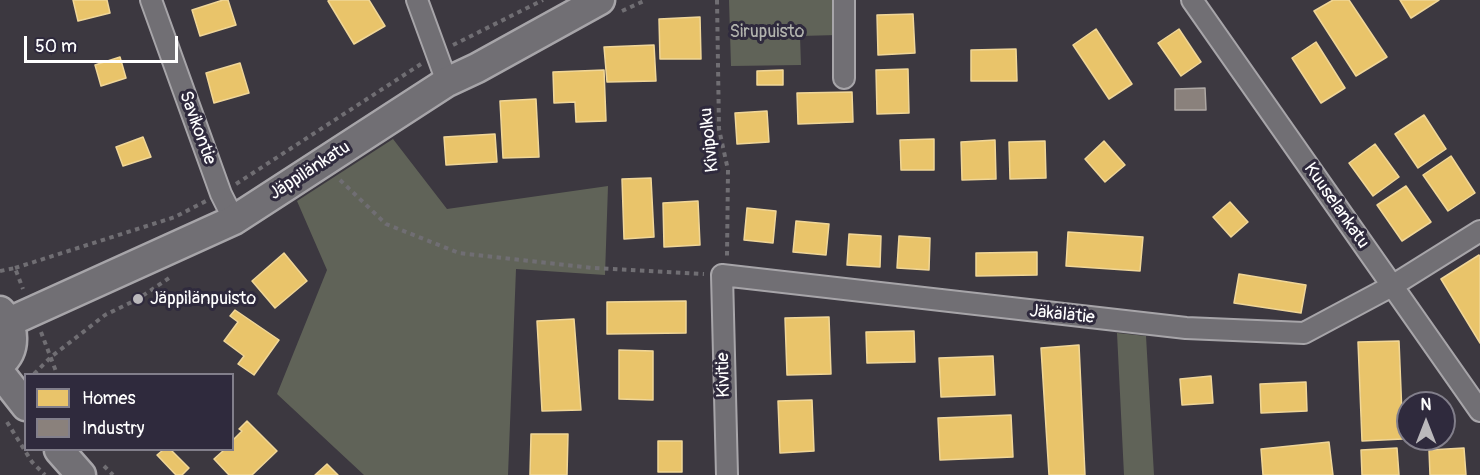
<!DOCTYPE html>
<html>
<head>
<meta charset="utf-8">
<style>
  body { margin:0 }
  #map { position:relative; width:1480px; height:475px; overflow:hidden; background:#3c3840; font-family:Pangolin,sans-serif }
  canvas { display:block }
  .legend { position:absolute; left:24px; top:373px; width:210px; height:78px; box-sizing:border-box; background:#2f2a3d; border:2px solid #827f8b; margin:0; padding:8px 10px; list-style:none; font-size:18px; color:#fff }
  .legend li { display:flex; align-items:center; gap:12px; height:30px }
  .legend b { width:30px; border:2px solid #827f8b }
  .north { position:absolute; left:1396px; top:391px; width:60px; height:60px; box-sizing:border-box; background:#2f2a3d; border:2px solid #827f8b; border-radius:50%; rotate:0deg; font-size:16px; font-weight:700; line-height:24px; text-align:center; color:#fff }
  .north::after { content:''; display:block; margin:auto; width:21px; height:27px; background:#bbb9bc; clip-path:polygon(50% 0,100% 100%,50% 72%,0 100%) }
  .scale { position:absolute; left:24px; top:36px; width:154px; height:27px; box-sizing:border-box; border:3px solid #fff; border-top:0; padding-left:8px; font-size:18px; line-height:21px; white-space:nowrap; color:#fff; -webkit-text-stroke:4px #2f2a3d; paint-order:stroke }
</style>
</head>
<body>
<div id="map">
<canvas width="1480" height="475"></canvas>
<ul class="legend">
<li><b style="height:16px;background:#e9c46a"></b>Homes</li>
<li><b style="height:16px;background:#8a817c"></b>Industry</li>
</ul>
<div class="north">N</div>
<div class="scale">50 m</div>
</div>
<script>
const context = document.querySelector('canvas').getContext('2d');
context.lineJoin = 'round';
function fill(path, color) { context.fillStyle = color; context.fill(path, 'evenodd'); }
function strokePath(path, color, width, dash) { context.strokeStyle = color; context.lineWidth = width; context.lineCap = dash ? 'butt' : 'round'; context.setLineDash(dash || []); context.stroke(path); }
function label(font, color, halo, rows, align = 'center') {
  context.font = font + ' Pangolin,sans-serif'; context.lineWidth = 6; context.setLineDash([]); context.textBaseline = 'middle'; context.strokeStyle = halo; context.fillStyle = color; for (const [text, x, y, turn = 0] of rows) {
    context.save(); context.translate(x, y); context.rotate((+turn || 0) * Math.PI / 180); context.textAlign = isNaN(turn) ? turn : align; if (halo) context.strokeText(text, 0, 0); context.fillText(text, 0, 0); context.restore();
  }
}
fill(new Path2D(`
  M 729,0 L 837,0 L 838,35 L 800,36 L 801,65 L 731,66 Z
  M 393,139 L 447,209 L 608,186 L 605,275 L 516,269 L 508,475 L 364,475 L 277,394 L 327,270 L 297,201 Z
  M 1117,333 L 1146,336 L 1154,475 L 1124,475 Z`), '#606358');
const homes = new Path2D(`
  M 73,0 L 107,0 L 110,13 L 78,21 Z
  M 223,0 L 228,0 L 236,25 L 200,36 L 192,10 Z
  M 329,0 L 369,0 L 385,26 L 354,44 L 328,1 Z
  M 1333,0 L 1349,0 L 1387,57 L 1356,76 L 1314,11 Z
  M 1400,0 L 1439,0 L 1411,18 Z
  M 913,14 L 915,53 L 878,55 L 877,15 Z
  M 700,17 L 701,59 L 660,59 L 659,19 Z
  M 1096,29 L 1132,84 L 1109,99 L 1073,45 Z
  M 1179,29 L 1201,62 L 1181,76 L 1158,43 Z
  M 1316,42 L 1345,88 L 1321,103 L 1292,58 Z
  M 654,45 L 656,81 L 607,82 L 604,47 Z
  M 1016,49 L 1017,81 L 971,81 L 971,50 Z
  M 120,57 L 126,78 L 101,86 L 95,65 Z
  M 240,63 L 249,93 L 214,103 L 206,73 Z
  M 908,69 L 909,113 L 877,114 L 876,70 Z
  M 604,70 L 606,121 L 576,122 L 575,102 L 554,103 L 553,72 Z
  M 783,70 L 783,85 L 757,85 L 757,71 Z
  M 852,92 L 853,122 L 798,124 L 797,93 Z
  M 536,99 L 539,157 L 503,158 L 500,101 Z
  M 767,111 L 769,142 L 737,144 L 735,113 Z
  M 1424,115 L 1446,149 L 1418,168 L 1395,134 Z
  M 495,134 L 497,162 L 446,165 L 444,137 Z
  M 143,137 L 151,157 L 123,166 L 116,147 Z
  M 934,139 L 934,170 L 901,170 L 900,140 Z
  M 995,140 L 996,179 L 962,180 L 961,142 Z
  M 1045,141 L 1046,178 L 1010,179 L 1009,142 Z
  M 1104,141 L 1125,165 L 1105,182 L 1085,159 Z
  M 1375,144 L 1399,177 L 1373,196 L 1349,163 Z
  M 1451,156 L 1475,193 L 1448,211 L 1423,175 Z
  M 651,178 L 654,237 L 624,239 L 622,179 Z
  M 1406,186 L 1431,222 L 1402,241 L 1377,205 Z
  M 698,201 L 700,245 L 664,247 L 663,203 Z
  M 1230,202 L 1248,222 L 1231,237 L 1213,217 Z
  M 747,208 L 776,211 L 773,243 L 744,240 Z
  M 796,221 L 829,224 L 826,255 L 793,252 Z
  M 1068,232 L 1143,237 L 1140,271 L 1066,266 Z
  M 849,234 L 881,236 L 880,267 L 847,265 Z
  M 899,236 L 930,238 L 929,270 L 897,268 Z
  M 1037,252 L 1037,275 L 976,276 L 976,253 Z
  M 284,253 L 307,281 L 275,308 L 252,281 Z
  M 1479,255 L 1480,257 L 1480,343 L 1441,279 Z
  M 1239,274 L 1306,285 L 1301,313 L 1234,303 Z
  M 686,301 L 686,333 L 607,334 L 607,302 Z
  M 235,310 L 279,340 L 254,375 L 238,364 L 244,356 L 224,341 L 238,322 L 230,316 Z
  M 829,317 L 831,374 L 787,375 L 785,318 Z
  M 574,319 L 581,410 L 542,411 L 537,321 Z
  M 914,331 L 915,362 L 867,363 L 866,332 Z
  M 1399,341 L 1403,439 L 1362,441 L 1358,342 Z
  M 1079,345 L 1085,475 L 1049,475 L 1041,348 Z
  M 619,350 L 653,351 L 653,400 L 619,399 Z
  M 993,356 L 995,395 L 941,397 L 939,358 Z
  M 1211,376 L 1213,403 L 1182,405 L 1180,379 Z
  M 1306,382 L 1307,411 L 1261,413 L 1260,384 Z
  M 812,400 L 814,451 L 780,453 L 778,401 Z
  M 1011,415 L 1013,457 L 940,460 L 938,418 Z
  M 247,421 L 277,451 L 252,475 L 229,475 L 214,459 L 224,450 L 232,450 L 232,441 L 242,431 L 239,429 Z
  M 531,434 L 568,434 L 567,475 L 530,475 Z
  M 658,441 L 682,441 L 682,472 L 658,472 Z
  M 1329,442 L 1333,475 L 1263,475 L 1261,449 Z
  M 1397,448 L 1399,475 L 1362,475 L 1361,450 Z
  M 1464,448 L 1466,475 L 1430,475 L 1429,450 Z
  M 163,450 L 171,450 L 189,468 L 182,475 L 176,475 L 157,455 Z
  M 327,464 L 338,475 L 315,475 Z`);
fill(homes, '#e9c46a');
strokePath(homes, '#f0d697', 1.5);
const industry = new Path2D(`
  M 1205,88 L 1206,110 L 1175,110 L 1175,89 Z`);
fill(industry, '#8a817c');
strokePath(industry, '#ada7a3', 1.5);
const street = new Path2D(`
  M 151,0 L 221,194 L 234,220
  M 417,0 L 447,82
  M 844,0 L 844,78
  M 1192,0 L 1480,411
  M 727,475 L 722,275 L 1186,328 L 1304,333 L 1392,286 L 1480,231`);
const secondary = new Path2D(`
  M 0,311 C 15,326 17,350 0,364
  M 9,322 L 234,220 L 447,82 L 477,68 L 600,0
  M 0,373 L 26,406
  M 59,450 L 81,475`);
strokePath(street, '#a7a5a9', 24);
strokePath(secondary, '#a7a5a9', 33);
strokePath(new Path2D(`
  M 717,0 L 719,129 L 728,170 L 727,256
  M 622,11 L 646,0
  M 453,45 L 543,0
  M 340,180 L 386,224 L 459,253 L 593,268 L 704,274
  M 236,184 L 421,64
  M 15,268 L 175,217 L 206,201
  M 0,271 L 15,268 L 23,289
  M 41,332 L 57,374
  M 34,374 L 51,357 L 105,315 L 138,299 L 169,278
  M 7,422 L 32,462 L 45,475
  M 104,466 L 113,475`), '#706e73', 4, [4.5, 4.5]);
strokePath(street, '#716f74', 20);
strokePath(secondary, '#716f74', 28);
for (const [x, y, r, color] of [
  [138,299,6,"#bbb9bc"]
]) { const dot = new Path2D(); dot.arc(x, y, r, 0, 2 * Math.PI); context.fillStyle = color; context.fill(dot); strokePath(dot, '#2f2a3d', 2); }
label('18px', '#b2b4ae', '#2f2a3d', [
  ["Sirupuisto",767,32]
]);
label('18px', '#fff', '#2f2a3d', [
  ["Savikontie",197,128,70],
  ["Kivipolku",710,140,-96],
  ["Jäppilänkatu",310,171,-33],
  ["Kuuselankatu",1336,206,55],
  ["Jäkälätie",1062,315,6],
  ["Kivitie",724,375,-91]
]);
label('18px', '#fff', '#2f2a3d', [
  ["Jäppilänpuisto",150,299]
], 'left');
</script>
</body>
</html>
